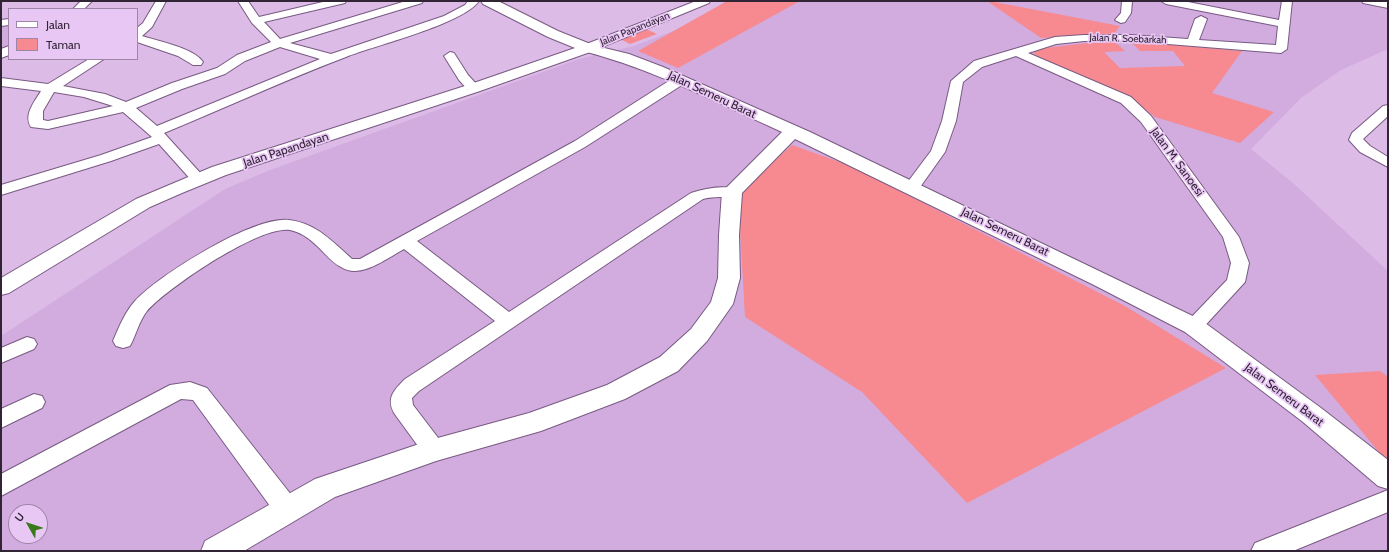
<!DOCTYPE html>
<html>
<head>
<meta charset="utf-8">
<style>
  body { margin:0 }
  #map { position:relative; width:1389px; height:552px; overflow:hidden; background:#dcbbe7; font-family:Cabin,sans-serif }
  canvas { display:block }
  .frame { position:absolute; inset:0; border:2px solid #312435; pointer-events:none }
  .legend { position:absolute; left:8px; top:8px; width:130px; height:52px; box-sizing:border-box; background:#e9c7f4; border:1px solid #9f86a8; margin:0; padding:5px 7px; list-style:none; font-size:12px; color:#312435 }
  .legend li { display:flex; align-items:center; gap:8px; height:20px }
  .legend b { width:20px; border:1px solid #9f86a8 }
  .north { position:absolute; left:8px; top:504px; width:40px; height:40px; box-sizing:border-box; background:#e9c7f4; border:1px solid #9f86a8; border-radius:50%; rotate:309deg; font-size:11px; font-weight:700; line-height:16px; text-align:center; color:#312435 }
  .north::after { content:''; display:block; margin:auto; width:14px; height:18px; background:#397917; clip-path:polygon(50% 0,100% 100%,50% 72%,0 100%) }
</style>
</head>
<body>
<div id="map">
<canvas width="1389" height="552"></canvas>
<div class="frame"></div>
<ul class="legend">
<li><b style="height:5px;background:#fff"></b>Jalan</li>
<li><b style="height:11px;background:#f78a90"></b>Taman</li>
</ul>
<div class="north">U</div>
</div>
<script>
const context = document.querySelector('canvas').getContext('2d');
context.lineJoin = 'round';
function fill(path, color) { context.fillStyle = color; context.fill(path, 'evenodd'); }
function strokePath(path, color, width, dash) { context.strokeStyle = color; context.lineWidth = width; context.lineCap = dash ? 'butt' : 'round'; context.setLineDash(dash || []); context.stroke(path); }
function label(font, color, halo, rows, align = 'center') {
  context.font = font + ' Cabin,sans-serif'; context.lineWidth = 3.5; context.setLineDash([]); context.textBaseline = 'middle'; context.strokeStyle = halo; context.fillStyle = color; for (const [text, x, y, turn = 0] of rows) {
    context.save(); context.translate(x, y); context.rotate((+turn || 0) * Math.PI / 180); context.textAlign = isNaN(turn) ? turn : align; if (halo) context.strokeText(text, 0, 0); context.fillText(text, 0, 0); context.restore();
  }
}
fill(new Path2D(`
  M 752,1 L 1388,1 L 1388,49 L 1341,70 L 1315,88 L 1301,98 L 1251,149 L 1293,183 L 1388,271 L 1388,551 L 1,551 L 1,336 L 225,189 L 270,170 L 579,59 L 634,46 ZM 16,512 L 40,512 L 40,536 L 16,536 Z
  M 9,20 L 9,49 L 1,54 L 1,21 Z`), '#d2acdf');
fill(new Path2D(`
  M 727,1 L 800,1 L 678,68 L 638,51 Z
  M 987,1 L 989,1 L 1120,26 L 1114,34 L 1041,38 Z
  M 646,29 L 657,34 L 630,44 L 620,39 Z
  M 1113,40 L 1125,51 L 1104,52 L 1120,68 L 1185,66 L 1173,51 L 1140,51 L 1130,41 L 1242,51 L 1212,93 L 1274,112 L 1240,143 L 1155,117 L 1126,94 L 1053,63 L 1036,59 L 1034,52 L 1045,48 Z
  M 792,145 L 851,166 L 1125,306 L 1226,368 L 967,503 L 862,392 L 745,317 L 738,193 Z
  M 1380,371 L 1388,377 L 1388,463 L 1315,375 Z`), '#f78a90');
const minor = new Path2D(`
  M 81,1 L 92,1 L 84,9 L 73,9 Z
  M 156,1 L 166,1 L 152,27 L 142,36 C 158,41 194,48 203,62 L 201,65 L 193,65 L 178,56 L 137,42 L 137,28 L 143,23 Z
  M 238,1 L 248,1 L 259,17 L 327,1 L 346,1 L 345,3 L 264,22 L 280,39 L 406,1 L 423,1 L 422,3 L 290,43 L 331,54 L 444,16 L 465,5 L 468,1 L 479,1 C 463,24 376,45 346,57 C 285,80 225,108 164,133 L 203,176 L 206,179 L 203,182 L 193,182 L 159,144 L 111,161 L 1,195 L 1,185 L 101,155 L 152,137 L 123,112 L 48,129 L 31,127 C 23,115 35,101 41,91 L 1,86 L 1,78 L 48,84 L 89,59 L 104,59 L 63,86 L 105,94 L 126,102 L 172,83 L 217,68 L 237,55 L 271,42 L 252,23 ZM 280,47 L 320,59 L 157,126 L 136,108 L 182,89 L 225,74 L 245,61 ZM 54,92 L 84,97 L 113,106 L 48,121 L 43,120 L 43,111 Z
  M 696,1 L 710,1 L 709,3 L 592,51 L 588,52 L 582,48 L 584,45 Z
  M 1122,1 L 1132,1 L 1131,13 L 1125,22 L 1121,23 L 1115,20 L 1121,13 Z
  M 1161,1 L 1183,1 L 1279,20 L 1282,1 L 1292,1 L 1287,49 L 1281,53 L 1130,41 L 1084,41 L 1056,44 L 1028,53 L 1131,97 L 1151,116 L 1239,237 L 1249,263 L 1245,282 L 1200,331 L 1193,333 L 1186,331 L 1183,326 L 1227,280 L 1231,263 L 1223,237 L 1141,122 L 1121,103 L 1016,56 L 982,67 L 963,82 L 956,121 L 945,152 L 918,190 L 906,190 L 904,187 L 931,151 L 942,121 L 951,81 L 974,61 L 1055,37 L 1084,35 L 1130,35 L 1188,39 L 1195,19 L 1201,16 L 1207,19 L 1199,40 L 1276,45 L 1278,26 L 1166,4 Z
  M 1362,1 L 1388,2 L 1388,8 L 1363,3 Z
  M 9,19 L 9,25 L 1,26 L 1,20 Z
  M 9,46 L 9,55 L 1,58 L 1,49 Z
  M 450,52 L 454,53 L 468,75 L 480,88 L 479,91 L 469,91 L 459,80 L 444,56 Z
  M 680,76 L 685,77 L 686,80 L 685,83 L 585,147 L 417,241 L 509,312 L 691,193 C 706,188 722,185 738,189 L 740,192 L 738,195 C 726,198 714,196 703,199 L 419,391 L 412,398 L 413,405 L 442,443 L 445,450 L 442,457 L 434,459 L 426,457 L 394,413 C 386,398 394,390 405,379 L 495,321 L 404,249 C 387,258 360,280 341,267 C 331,262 324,252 316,245 C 309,238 300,232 290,230 C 260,225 167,288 147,311 C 139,321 136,335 130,346 L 123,348 L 116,346 L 113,341 C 119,327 125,312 135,301 C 159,275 253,216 289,220 C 316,223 333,242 352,259 L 360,259 L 575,141 L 675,77 Z
  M 1388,105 L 1388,116 L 1363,139 L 1370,146 L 1388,157 L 1388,167 L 1360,152 L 1349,140 L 1352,133 L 1383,106 Z
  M 27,337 L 34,339 L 37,344 L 34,349 L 1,363 L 1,348 Z
  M 190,382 L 207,388 L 296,501 L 299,509 L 296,517 L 287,520 L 278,517 L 193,400 L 181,399 L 1,496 L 1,474 L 170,385 Z
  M 34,394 L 42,396 L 45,402 L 42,408 L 1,428 L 1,409 Z
  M 1388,490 L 1388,512 L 1293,551 L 1251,551 L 1255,543 Z`);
const tertiary = new Path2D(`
  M 588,44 L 629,54 L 663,67 L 810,132 L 1201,320 L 1321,408 L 1388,460 L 1388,489 L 1378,486 L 1303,422 L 1185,332 L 1094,285 L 795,139 L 742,193 L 739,235 L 740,278 L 733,304 L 707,341 L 678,371 L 625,399 L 541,431 L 436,461 L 335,497 L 244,551 L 201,551 L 205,541 L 315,479 L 434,439 L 529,413 L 607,385 L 660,357 L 691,329 L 711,302 L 718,278 L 719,235 L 722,192 L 782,132 C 716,102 653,69 583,51 L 581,48 L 583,45 Z`);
const secondary = new Path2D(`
  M 481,1 L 498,1 L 558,31 L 593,45 L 595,48 L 593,51 L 480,91 L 226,175 L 182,193 L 150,207 L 9,293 L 1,295 L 1,278 L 136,199 L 212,167 L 468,85 L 575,48 L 548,37 L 483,4 Z`);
strokePath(minor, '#785a82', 2);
strokePath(tertiary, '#785a82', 2);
strokePath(secondary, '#785a82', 2);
fill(minor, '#fff');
fill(tertiary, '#fff');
fill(secondary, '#fff');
label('10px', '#312435', '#e9c7f4', [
  ["Jalan Papandayan",635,29,-22],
  ["Jalan R. Soebarkah",1128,39,2]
]);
label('12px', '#312435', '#e9c7f4', [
  ["Jalan Semeru Barat",712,95,25],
  ["Jalan Papandayan",286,150,-18],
  ["Jalan M. Sanoesi",1177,162,54],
  ["Jalan Semeru Barat",1005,232,26],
  ["Jalan Semeru Barat",1284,395,37]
]);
</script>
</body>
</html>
